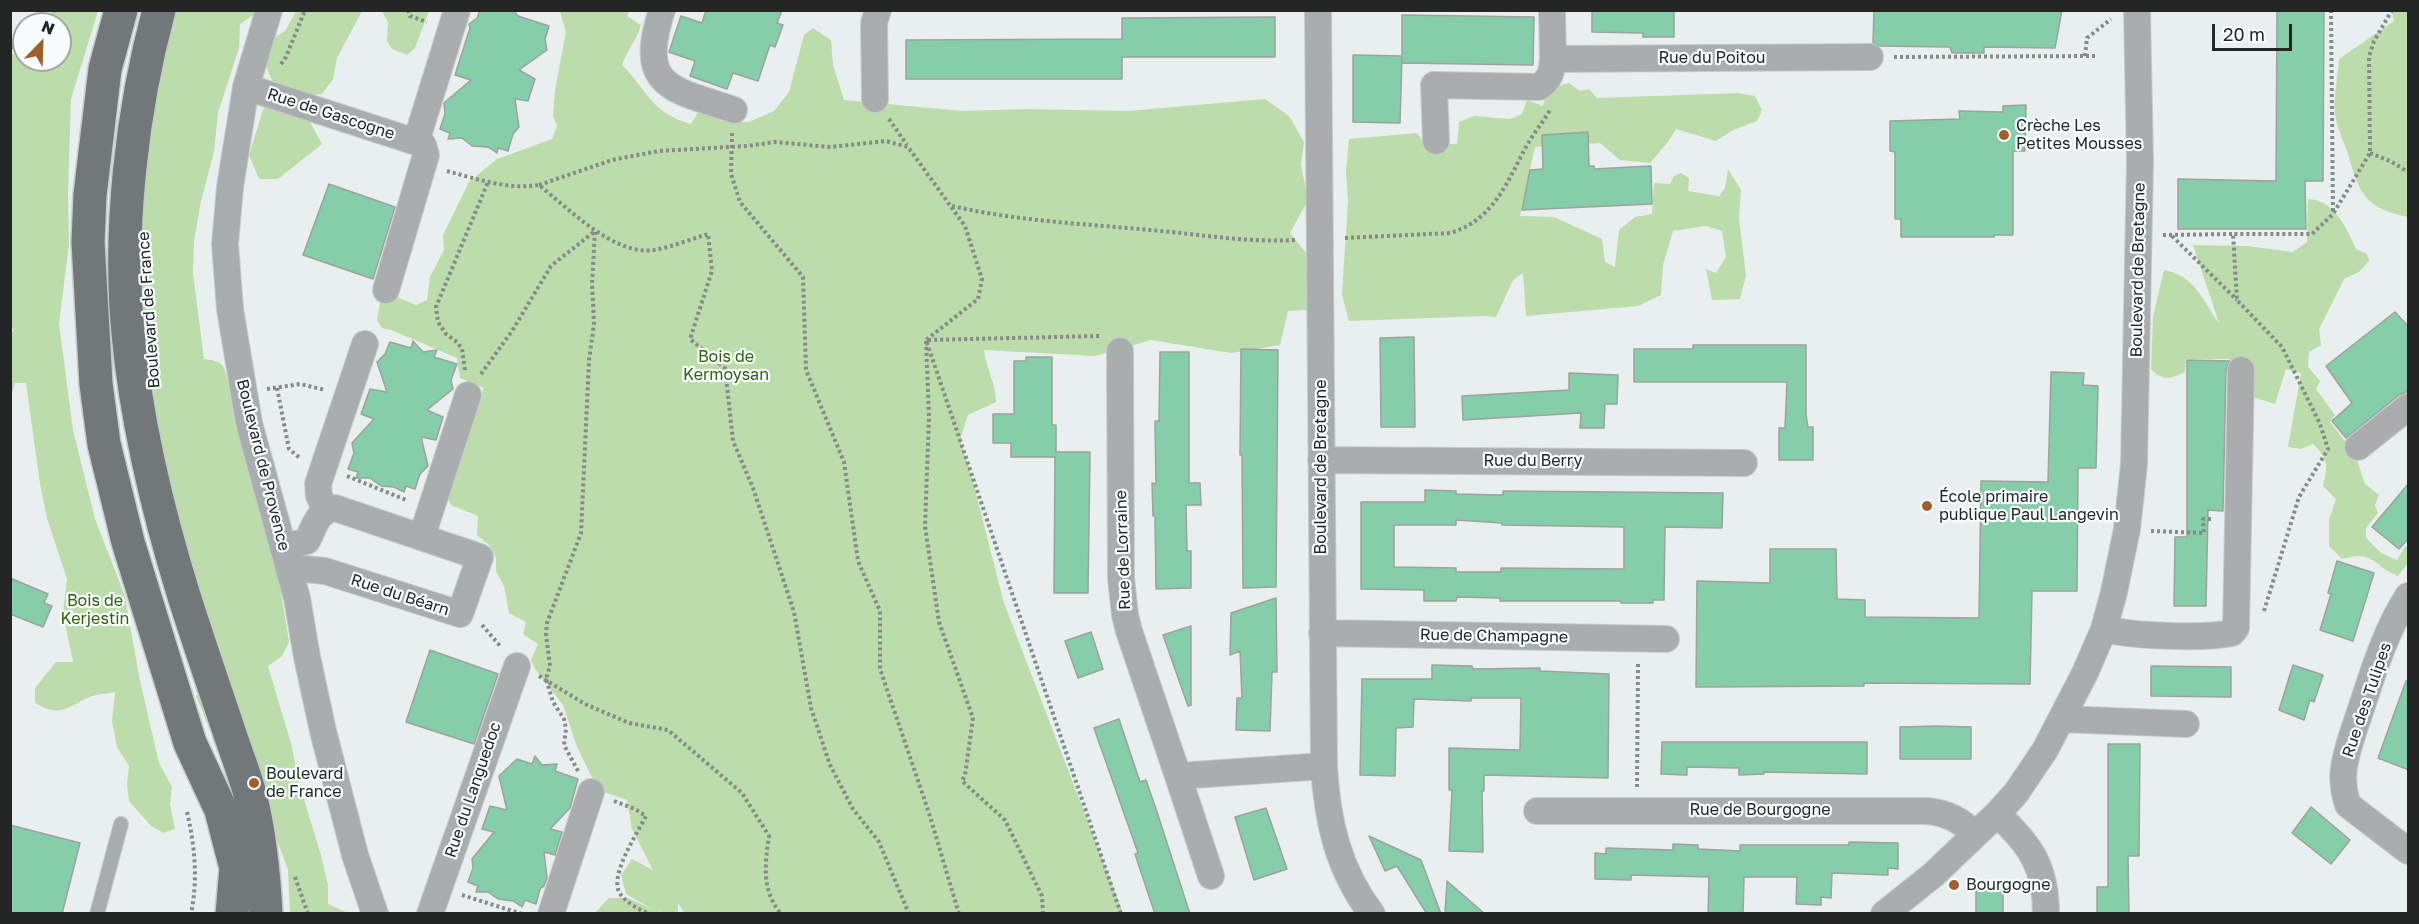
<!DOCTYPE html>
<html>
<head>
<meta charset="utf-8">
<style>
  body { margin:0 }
  #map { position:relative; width:2419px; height:924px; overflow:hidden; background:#e9efee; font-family:"Golos Text",sans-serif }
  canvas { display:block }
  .frame { position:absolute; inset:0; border:12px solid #242626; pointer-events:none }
  .north { position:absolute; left:12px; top:12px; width:60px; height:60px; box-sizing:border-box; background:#f6fdfc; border:2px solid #a2a7a6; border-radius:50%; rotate:23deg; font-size:16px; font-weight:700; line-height:24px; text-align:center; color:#242626 }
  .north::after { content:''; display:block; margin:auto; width:21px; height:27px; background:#a05e2b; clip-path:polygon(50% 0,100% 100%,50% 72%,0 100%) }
  .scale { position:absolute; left:2212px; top:24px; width:80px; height:27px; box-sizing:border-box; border:3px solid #242626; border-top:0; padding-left:8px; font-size:18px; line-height:21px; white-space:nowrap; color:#242626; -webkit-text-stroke:4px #f6fdfc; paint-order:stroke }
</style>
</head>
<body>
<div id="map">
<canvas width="2419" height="924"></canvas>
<div class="frame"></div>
<div class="north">N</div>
<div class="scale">20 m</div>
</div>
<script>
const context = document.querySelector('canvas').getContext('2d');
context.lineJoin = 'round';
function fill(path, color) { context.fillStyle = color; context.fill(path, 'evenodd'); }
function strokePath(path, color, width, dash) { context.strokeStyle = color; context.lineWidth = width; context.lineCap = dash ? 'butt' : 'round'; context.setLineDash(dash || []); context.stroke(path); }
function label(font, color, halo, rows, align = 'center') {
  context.font = font + ' "Golos Text",sans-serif'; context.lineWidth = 4.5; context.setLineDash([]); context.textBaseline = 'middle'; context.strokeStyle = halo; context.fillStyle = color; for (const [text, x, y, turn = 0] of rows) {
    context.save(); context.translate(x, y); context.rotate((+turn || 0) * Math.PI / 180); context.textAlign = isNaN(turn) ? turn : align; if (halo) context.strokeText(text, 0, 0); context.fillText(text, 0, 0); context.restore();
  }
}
fill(new Path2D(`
  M 53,10 L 98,11 L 71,99 L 68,193 L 69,244 L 59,324 L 73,430 L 95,519 L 125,596 L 139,676 L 159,763 L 172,787 L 170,804 L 175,829 L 163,833 L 151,826 L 129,801 L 127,784 L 129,766 L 117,747 L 112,721 L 115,692 C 107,694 95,694 87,698 C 66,709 59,717 35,703 L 35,688 L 56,662 L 73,662 L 63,613 L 67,579 L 47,518 L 40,484 L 26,383 L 15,383 L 11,396 L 11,332 L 14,331 L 10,322 L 10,54 L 23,53 L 24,47 L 24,60 L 60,60 L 60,24 L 45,24 Z
  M 173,11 L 260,11 L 240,24 L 239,48 L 218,113 L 214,152 L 201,201 L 194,241 L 193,273 L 204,359 C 210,360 217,360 222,365 C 229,373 233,417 236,430 L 244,435 L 249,453 L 250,479 L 278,574 L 289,642 L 282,656 L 268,666 L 292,747 L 297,776 L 320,852 L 328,884 L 328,904 L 348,913 L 290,913 L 288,870 L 269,818 L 218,749 L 196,696 L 217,675 L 204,639 L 131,314 L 152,82 Z
  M 296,11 L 362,11 L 337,58 L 333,79 L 322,94 L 313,95 L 302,107 L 322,144 L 278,179 L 259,179 L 249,155 L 272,81 L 266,66 L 269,41 L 285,31 Z
  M 382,11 L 429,11 L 415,48 L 407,55 L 392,49 L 387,41 L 388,22 Z
  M 556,11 L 645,11 L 629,12 L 627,16 L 641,25 C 637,40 627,50 622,65 C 649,92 650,112 691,124 L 701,107 L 722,121 L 749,122 L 774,111 L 789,92 L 804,35 L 813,28 L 831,40 L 833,65 L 844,100 L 962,111 L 1027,109 L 1128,111 L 1265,99 L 1289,116 L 1304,142 L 1301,165 L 1308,200 L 1290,233 L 1307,254 L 1308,310 L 1288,311 L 1280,345 L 1231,353 L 1151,340 L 1095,356 L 984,350 C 986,368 996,384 996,402 L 968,415 L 960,440 L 971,474 L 1004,603 L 1123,913 L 685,914 L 678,903 L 678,913 L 663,913 L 659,911 L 660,913 L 595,913 L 609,898 L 628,898 L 654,910 L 626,894 L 621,875 L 632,859 L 653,870 L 632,829 L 627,800 L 598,790 L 577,747 L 563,705 L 535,669 L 531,660 L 538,644 L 523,634 L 526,622 L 509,613 L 504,586 L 496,571 L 496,558 L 490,546 L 477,535 L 478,516 L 451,505 L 445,494 L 484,388 L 460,378 L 457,358 L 391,330 L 382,328 L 377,320 L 380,302 L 392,295 L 416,305 L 427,300 L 430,277 L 444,250 L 443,235 L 469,182 L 497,159 L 552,139 L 557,126 L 553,116 L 555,90 L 566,32 L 560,12 Z
  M 2392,11 L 2408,11 L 2408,217 C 2363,208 2359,192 2347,151 C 2343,140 2337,127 2335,115 C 2333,98 2338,76 2339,59 L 2394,21 Z
  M 1569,83 L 1580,91 L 1589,89 L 1597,98 L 1738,93 L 1755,96 L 1762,110 L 1757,121 L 1733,130 L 1716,141 L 1676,129 L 1668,142 L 1650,163 L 1620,160 L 1600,143 L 1535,147 L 1520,216 L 1554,217 L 1602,239 L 1605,262 L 1615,267 L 1619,230 L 1635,217 L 1652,214 L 1654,183 L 1670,184 L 1674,176 L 1681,173 L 1689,178 L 1688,191 L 1719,196 L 1725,188 L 1728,169 L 1741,190 L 1739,218 L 1746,276 L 1740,299 L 1712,300 L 1706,269 L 1716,273 L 1726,257 L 1722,231 L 1706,226 L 1673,231 L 1663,265 L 1661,295 L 1638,306 L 1526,316 L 1523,273 L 1513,280 L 1496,317 L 1485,316 L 1349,321 L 1342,295 L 1348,201 L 1346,172 L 1349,139 L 1417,133 L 1425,144 L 1457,144 L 1459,122 L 1474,116 L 1510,119 L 1522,114 L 1527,100 L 1543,106 L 1547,89 Z
  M 2308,199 C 2334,200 2347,228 2356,249 L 2367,254 L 2369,261 L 2359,272 L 2344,279 L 2319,329 L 2321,345 L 2309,352 L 2308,367 L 2320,381 L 2316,389 L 2335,415 L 2330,422 L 2345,441 L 2351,443 L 2365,484 L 2379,495 L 2375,505 L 2378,513 L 2366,528 L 2366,538 L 2381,553 L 2397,560 L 2405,547 L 2408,547 L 2408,563 L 2398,576 C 2372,566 2376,550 2342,559 L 2329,546 L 2329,520 L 2336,499 L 2323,486 C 2328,465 2329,460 2313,444 L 2301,449 L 2288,447 L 2301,373 L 2286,369 L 2275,404 L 2250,396 L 2234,361 L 2228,359 L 2186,359 L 2185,372 C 2172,379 2161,381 2151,369 L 2153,317 L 2164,270 C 2197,277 2201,299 2219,323 L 2193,245 L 2247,246 L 2293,252 L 2307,242 Z`), '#bcdcab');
const building = new Path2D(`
  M 480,10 L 513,10 L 518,16 L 549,26 L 545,39 L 547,50 L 519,70 L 535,79 L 528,101 L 515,99 L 519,127 L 513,134 L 508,151 L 498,148 L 497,153 L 488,147 L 472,146 L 462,138 L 448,139 L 450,133 L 440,129 L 445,114 L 444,103 L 471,80 L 455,75 L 470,28 L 469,24 L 477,18 Z
  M 706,10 L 782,10 L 777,23 L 783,25 L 775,47 L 770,45 L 758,81 L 733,73 L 727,89 L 690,76 L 695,61 L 669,52 L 681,16 L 702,23 Z
  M 1592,10 L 1674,10 L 1674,37 L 1643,37 L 1643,33 L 1592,32 Z
  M 1874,10 L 2062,10 L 2055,48 L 1984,47 L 1984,53 L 1952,53 L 1950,47 L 1879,46 L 1873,43 Z
  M 2277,10 L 2324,10 L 2323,181 L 2305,181 L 2306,229 L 2178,229 L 2178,179 L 2276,181 Z
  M 1402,15 L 1534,17 L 1533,65 L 1402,63 Z
  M 1275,17 L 1275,57 L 1122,57 L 1122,79 L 906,79 L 906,40 L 1122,39 L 1122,18 Z
  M 1353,55 L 1402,56 L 1400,123 L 1353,122 Z
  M 2026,105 L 2025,151 L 2013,151 L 2013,235 L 1994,235 L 1994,237 L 1901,237 L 1901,219 L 1895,219 L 1895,152 L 1890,151 L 1890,121 L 1960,119 L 1959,111 L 2003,112 L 2003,106 Z
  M 1588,132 L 1589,166 L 1594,166 L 1594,169 L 1651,166 L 1652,204 L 1522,210 L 1530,170 L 1543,169 L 1542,135 Z
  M 329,184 L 395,207 L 373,279 L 303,255 Z
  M 2395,312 L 2409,327 L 2409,391 L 2399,395 L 2346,438 L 2332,421 L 2352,403 L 2326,366 Z
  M 1414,337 L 1415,427 L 1381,427 L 1380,338 Z
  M 413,341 L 423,352 L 437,350 L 434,357 L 457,364 L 451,380 L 453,389 L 427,410 L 443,417 L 436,440 L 421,437 L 428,466 L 420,474 L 415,489 L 406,486 L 404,492 L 394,487 L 381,486 L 370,478 L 356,478 L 358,472 L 348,469 L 354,453 L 352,443 L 374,419 L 361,414 L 370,389 L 387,392 L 377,362 L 385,354 L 390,342 L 411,348 Z
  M 1693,345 L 1806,345 L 1806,415 L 1808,427 L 1813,427 L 1813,460 L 1779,460 L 1779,428 L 1785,428 L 1787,382 L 1634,382 L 1634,349 L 1693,349 Z
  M 1241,349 L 1278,350 L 1276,587 L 1243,588 L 1242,455 L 1240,455 Z
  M 1160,352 L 1189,352 L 1189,483 L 1200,483 L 1201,505 L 1186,505 L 1187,551 L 1191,551 L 1191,588 L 1156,589 L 1155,516 L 1153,516 L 1152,483 L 1156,484 L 1155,421 L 1159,421 Z
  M 1026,357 L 1052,357 L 1052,425 L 1056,425 L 1056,452 L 1090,452 L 1088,593 L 1054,593 L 1055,457 L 1011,457 L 1011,443 L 993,443 L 993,414 L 1014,414 L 1014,361 L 1026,361 Z
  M 2187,360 L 2230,361 L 2226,370 L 2223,511 L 2208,510 L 2206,606 L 2174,606 L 2175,537 L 2187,537 Z
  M 2051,372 L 2084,373 L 2083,385 L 2098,386 L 2096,468 L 2078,468 L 2077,591 L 2032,591 L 2030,684 L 1864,683 L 1864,686 L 1696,687 L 1697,581 L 1770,583 L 1770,549 L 1836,549 L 1837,599 L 1865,600 L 1865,617 L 1979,618 L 1981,481 L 2048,482 Z
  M 1569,373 L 1618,375 L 1617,404 L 1605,404 L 1604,428 L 1580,428 L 1581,413 L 1463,420 L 1462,396 L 1569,390 Z
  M 2409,483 L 2409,538 L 2399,549 L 2372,527 Z
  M 1425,490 L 1456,491 L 1456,494 L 1503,495 L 1503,491 L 1723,493 L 1722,528 L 1665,527 L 1664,600 L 1653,600 L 1653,603 L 1621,603 L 1621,601 L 1500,601 L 1500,598 L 1457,597 L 1456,601 L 1424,601 L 1424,590 L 1361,589 L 1361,502 L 1425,502 ZM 1456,520 L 1502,523 L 1502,525 L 1624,527 L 1624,569 L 1501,568 L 1501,572 L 1456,572 L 1456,568 L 1394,567 L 1394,525 L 1456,525 Z
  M 2337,561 L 2374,573 L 2353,641 L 2320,630 L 2331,594 L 2328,593 Z
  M 10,578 L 48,594 L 44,603 L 52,606 L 43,627 L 10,614 Z
  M 1276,598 L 1277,672 L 1272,672 L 1270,731 L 1236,730 L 1237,698 L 1242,698 L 1240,651 L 1230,655 L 1231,613 Z
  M 1191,626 L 1191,705 L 1188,706 L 1163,635 Z
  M 1091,632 L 1103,669 L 1078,678 L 1065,641 Z
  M 430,650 L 498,674 L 474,744 L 406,722 Z
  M 1432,665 L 1472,666 L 1473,669 L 1540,668 L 1540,671 L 1609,674 L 1608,778 L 1484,775 L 1484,791 L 1482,791 L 1483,852 L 1449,851 L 1452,790 L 1449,790 L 1449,748 L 1520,750 L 1521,698 L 1471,698 L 1471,701 L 1414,699 L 1413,727 L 1396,728 L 1395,776 L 1360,775 L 1362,679 L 1432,679 Z
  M 2293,665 L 2323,675 L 2314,702 L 2310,700 L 2304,720 L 2279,710 Z
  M 2151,666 L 2231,667 L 2231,697 L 2151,696 Z
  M 2406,681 L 2409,681 L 2409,770 L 2378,758 Z
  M 1119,719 L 1140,782 L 1146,780 L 1157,812 L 1190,914 L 1155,914 L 1135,854 L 1138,853 L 1094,728 Z
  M 1936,726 L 1971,727 L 1971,759 L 1900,759 L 1900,727 Z
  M 1662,742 L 1867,742 L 1867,774 L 1764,772 L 1764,774 L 1739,775 L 1739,768 L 1687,767 L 1687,775 L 1661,774 Z
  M 2108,744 L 2140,744 L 2139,856 L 2128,856 L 2129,914 L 2097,914 L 2097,887 L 2108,887 Z
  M 535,756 L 542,765 L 557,764 L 555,771 L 578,779 L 570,808 L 550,829 L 562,832 L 555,855 L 544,852 L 547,878 L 544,886 L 540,889 L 536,904 L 525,900 L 522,907 L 513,901 L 498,899 L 488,892 L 476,892 L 478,886 L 468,882 L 473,868 L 472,859 L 494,832 L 482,829 L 490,806 L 507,810 L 499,776 L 517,759 L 532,764 Z
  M 2311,807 L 2350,840 L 2331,864 L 2292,833 Z
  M 1266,808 L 1287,869 L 1254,880 L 1235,817 Z
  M 10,825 L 80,843 L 62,914 L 10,914 Z
  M 1369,836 L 1421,860 L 1441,914 L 1427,914 L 1397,866 L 1385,871 Z
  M 1849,842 L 1898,843 L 1898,869 L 1888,868 L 1888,875 L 1832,873 L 1831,898 L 1821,897 L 1821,905 L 1796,904 L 1797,877 L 1744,877 L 1743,914 L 1708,914 L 1709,877 L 1631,875 L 1631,880 L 1595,879 L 1595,853 L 1606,854 L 1606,848 L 1673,850 L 1673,844 L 1698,845 L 1698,849 L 1740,851 L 1740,845 L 1849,845 Z
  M 1447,881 L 1485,914 L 1445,914 Z
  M 1976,889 L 2003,890 L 2003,914 L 1976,914 Z`);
fill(building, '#86cea9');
strokePath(building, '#9da29f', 1.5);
const lane = new Path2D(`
  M 97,914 L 121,824`);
const street = new Path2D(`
  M 269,10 L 246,87 L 230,187 L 225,244 L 230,309 L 249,423 L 297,598 L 307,657 L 323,731 L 355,855 L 375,914
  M 662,10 C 636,89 673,89 734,110
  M 1318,10 L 1324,766 C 1327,820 1338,870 1372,914
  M 1552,10 L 1553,59 L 1870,57
  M 246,87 L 416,142 L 457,10
  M 875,99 L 874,23 L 878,10
  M 1436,141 L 1434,85 L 1539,87 C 1550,80 1552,71 1553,59
  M 386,290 L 426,155 L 423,145 L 416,142
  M 1120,351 L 1121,578 L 1125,615 L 1129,631 L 1178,776 L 1324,766
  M 2358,447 L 2408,407
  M 1321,460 L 1744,463
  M 326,510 L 319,496 L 318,484 L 365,344
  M 422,536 L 468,395
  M 283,548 L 307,541 C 315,526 317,511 335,508 L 480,557 L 460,614 L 325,571 L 304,569 L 290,573
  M 2408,596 C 2387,628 2374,669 2362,706 C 2355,727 2347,747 2344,768 C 2342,780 2344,793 2348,805 L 2408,851
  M 2104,629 C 2133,636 2202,639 2232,633 L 2236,628 L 2241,370
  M 1322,633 L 1666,639
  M 2062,719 L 2186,724
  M 1178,776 L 1211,876
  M 1537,811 L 1927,811 C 1948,813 1960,820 1975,834
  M 1997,814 C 2030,844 2046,867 2046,914
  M 430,914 L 517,666
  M 551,914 L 591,792
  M 1884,914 L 1933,875 L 1997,814 L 2016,793 L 2045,750 L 2085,673 L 2104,629 L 2114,592 L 2127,529 L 2134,464 L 2140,161 L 2137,10`);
const primary = new Path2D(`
  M 121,10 L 105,69 L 90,195 L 88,242 L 96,384 L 104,444 L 128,542 L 190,743 L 221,810 L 236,868 L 232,914
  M 159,10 C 132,110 118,229 128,333 C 136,420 158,512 184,596 C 198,640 213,684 228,728 C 235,750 244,772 250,794 C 260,833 264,873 266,914`);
strokePath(lane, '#c6cbca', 16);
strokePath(street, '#c6cbca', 28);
strokePath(primary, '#c6cbca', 36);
strokePath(new Path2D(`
  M 408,10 L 410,16 L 427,22
  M 2331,10 L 2333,214
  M 51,24 L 54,10
  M 10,47 L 24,47
  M 2085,56 L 2087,38 L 2111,19
  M 1894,57 L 2097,56
  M 281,64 L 286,57 L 305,10
  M 889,119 L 907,145
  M 732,133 L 731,174 L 740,202 L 803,277 L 806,370 L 844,462 L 858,561 L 880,611 L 880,669 L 929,813 L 959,914
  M 2370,153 L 2392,162 L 2408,172
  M 447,171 C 477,179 508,190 539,185 C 568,208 614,256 654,250 C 672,247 691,239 708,234 L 712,271 L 690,339 L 725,368 L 733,441 L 753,488 L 794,612 L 811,708 L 830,765 L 853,809 L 879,842 L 909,914
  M 539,185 L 612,160 L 659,151 L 747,146 L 775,142 L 830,147 L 886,141 L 908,147 L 965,226 L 982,279 L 978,299 L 926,340 L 1121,914
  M 952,206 C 1017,221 1084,224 1150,230 C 1199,234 1247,243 1296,240
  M 2163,235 L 2233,234
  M 2172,236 L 2237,300
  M 1345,238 L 1450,233 C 1494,220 1507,182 1527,145 C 1534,133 1543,122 1550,110
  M 465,370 L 462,349 L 457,342 L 446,334 L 438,322 L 436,307 L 488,182
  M 481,374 L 512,331 L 551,266 L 595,231
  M 277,388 L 289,449 L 300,458
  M 267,389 L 300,384 L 325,390
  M 347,476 L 406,500
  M 2151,531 L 2204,533 L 2203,519 L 2213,519
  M 2264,611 L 2299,497 L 2328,449 L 2320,424 L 2282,347 L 2237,300 L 2233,234 L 2312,234 L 2333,214 L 2370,153 L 2369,57 L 2374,41 L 2392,10
  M 482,625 L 501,647
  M 539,676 L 585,704 L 629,723 L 668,730 L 742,793 L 769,836 C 765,865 761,889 781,914
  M 578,771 L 564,745 L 566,729 L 564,719 L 553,702 L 546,679 L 550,666 L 546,634 L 547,623 L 581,533 L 589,360 L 594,324 L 592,283 L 595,231
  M 1637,787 L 1638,663
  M 614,801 L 635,809 L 646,816 C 637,834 607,878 621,895 C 628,904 639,909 649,914
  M 187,812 C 195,846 198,880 191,914
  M 295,877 L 308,914
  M 462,895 L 522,914
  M 1043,914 L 1042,896 L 1005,820 L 962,781 L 965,775 L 973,718 L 939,622 L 925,526 L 929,417 L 926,340 L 1099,336`), '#868a89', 4, [3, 3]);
strokePath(lane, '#aaadae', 14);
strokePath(street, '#aaadae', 26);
strokePath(primary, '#727779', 33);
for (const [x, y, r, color] of [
  [2004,135,6,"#a05e2b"],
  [1927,506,6,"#a05e2b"],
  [254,783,6,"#a05e2b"],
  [1954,885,6,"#a05e2b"]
]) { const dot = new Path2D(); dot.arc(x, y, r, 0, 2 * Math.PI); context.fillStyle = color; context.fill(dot); strokePath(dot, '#f6fdfc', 2); }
label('16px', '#242626', '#f6fdfc', [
  ["Rue du Poitou",1712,58],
  ["Rue de Gascogne",331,114,18],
  ["Boulevard de Bretagne",2138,270,-89],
  ["Boulevard de France",149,310,-94],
  ["Rue du Berry",1533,461],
  ["Boulevard de Provence",263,465,76],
  ["Boulevard de Bretagne",1321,467,-90],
  ["Rue de Lorraine",1123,550,-92],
  ["Rue du Béarn",400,595,18],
  ["Rue de Champagne",1494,636,1],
  ["Rue des Tulipes",2367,700,-71],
  ["Rue du Languedoc",473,790,-71],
  ["Rue de Bourgogne",1760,810]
]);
label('16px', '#242626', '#f6fdfc', [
  ["Crèche Les",2016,126],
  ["Petites Mousses",2016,144],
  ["École primaire",1939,497],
  ["publique Paul Langevin",1939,515],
  ["Boulevard",266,774],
  ["de France",266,792],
  ["Bourgogne",1966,885]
], 'left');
label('16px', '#325f0c', '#f6fdfc', [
  ["Bois de",726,357],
  ["Kermoysan",726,375],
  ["Bois de",95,601],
  ["Kerjestin",95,619]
]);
</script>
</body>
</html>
